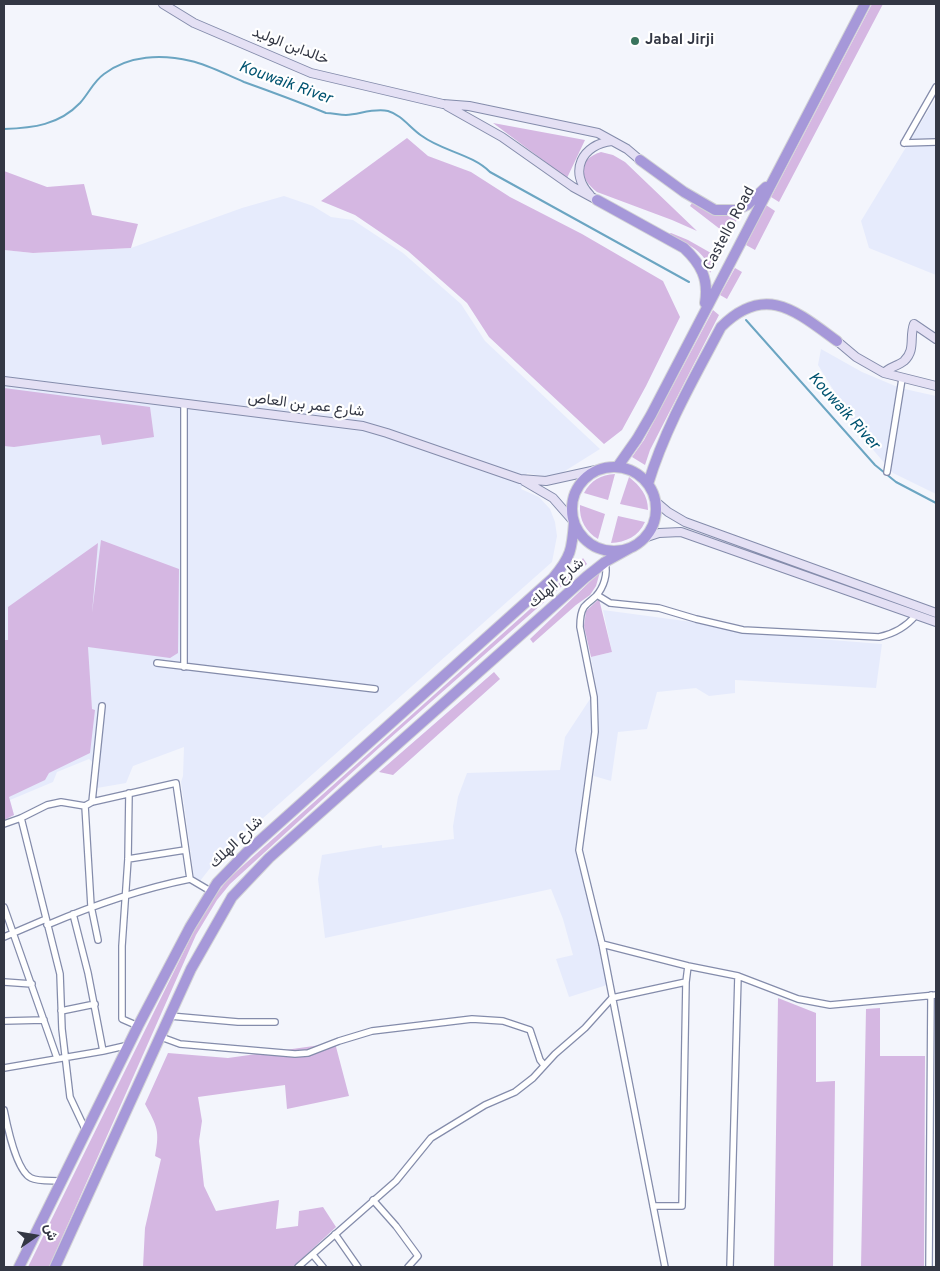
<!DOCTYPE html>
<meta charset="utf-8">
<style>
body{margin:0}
#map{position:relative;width:940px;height:1271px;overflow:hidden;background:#f3f5fc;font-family:Overpass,Vazirmatn,sans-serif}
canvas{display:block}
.frame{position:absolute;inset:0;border:5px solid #333744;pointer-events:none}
.north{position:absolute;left:10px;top:1211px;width:50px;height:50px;-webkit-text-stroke:4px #fff;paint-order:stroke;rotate:77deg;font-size:14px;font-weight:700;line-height:20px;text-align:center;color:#333744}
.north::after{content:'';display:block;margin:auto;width:18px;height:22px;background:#333744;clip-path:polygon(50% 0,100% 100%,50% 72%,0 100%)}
</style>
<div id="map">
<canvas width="940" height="1271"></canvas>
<div class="frame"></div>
<div class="north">ش</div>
</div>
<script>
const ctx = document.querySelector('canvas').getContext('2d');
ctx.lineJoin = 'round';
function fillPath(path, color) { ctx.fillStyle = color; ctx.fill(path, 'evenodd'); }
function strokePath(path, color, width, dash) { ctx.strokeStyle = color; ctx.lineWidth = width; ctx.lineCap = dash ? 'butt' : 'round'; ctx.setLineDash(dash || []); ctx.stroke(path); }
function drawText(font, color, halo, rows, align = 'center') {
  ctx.font = font + ' Overpass,Vazirmatn,sans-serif'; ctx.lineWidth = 4.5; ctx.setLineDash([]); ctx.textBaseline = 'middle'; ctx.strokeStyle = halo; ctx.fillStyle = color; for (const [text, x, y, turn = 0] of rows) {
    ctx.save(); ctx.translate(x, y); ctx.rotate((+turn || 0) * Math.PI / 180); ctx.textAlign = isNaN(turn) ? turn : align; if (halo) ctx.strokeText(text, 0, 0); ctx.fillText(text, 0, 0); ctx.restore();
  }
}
fillPath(new Path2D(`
 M936 98V275L869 248 861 221Z
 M284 196 313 206 331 217 353 220 403 253 461 304 485 341 600 449 557 476 546 477 527 473 521 489 539 497 550 509 555 522 557 536 552 562 218 858 200 881 194 877 181 782 183 776 184 747 133 766 126 783 97 788 95 764 89 759 57 772 53 782 10 800 14 815 4 820V250L33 253 131 248 242 208Z
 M821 349 862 372 900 388 936 396V494L893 473 863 438 818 365Z
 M603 610 819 639 882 644 876 688 735 680V693L709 696 696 688 657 692 647 729 618 732 611 781 594 776 599 732 598 697 591 657 612 652Z
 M590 699 591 731 575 849 593 922 607 985 569 997 556 959 573 955 563 919 551 889 325 938 318 879 322 855 382 845V848L454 839 453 826 458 797 467 773 560 770 565 737Z`), '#e6ebfc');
fillPath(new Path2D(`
 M872 4H883L779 202 771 197Z
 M493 123 585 140 567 178Z
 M407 138 428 156 471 172 510 197 582 234 663 281 680 317 646 386 622 430 604 444 489 337 467 303 408 251 355 215 321 201Z
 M601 152 613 155 625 162 697 231 672 220 597 192C579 178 576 160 601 152Z
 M4 171 47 187 84 184 92 215 138 224 131 248 33 253 4 250Z
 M692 203C709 211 721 220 740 213L729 236 690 206Z
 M766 205 775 211 755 250 746 245Z
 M671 233 688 240 718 257 710 273C707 251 687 244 669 234Z
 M735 268 742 272 727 299 720 295Z
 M713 310 719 315 650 450 645 465 632 457 644 440Z
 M4 388 150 407 154 437 102 445 100 435 14 447 4 446Z
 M615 474 608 500 584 493C591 480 601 475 615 474Z
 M629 477C640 486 648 495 648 510L620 504Z
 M580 505 605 514 598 539C586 532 579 520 580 505Z
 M618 516 645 522C638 537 626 542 611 543Z
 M101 540 179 569 178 653 170 658 88 647 92 709 95 710 90 753 49 773 45 780 9 797 14 815 4 820V640H8V607L98 543 92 613Z
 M583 558 587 564 380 747 230 884 217 900 196 935 49 1267H28L193 933 214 897 228 879 576 568Z
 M600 572 596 586 590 595 576 605 533 643 530 639Z
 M599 599 612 652 591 657 584 626 586 611Z
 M494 672 500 679 393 775 379 772Z
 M778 998 816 1013V1082L835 1081 833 1267H774Z
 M880 1008V1056H925L924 1267H861L866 1009Z
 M335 1043 349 1096 287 1109 285 1085 198 1097 202 1121 199 1141 204 1186 216 1211 279 1200 276 1229 298 1226 299 1211 323 1207 336 1227 293 1267H143L145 1228 161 1159 155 1156C160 1131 157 1126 145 1104L168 1053 228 1058Z`), '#d5b7e2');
strokePath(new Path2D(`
 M4 129C33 128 59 125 80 103 89 93 93 82 104 74 129 55 162 54 191 61 209 65 227 75 244 82 272 92 299 102 326 113 333 113 339 115 346 115 360 114 374 108 388 111 402 115 410 128 422 136 442 151 472 154 490 172L689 282
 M746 320 875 465 896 482 936 503`), '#6ba5c2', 2);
const street = new Path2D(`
 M904 143 936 87
 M904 143 936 142
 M887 472 902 379
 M605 562C608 574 604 587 596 596 592 600 587 603 584 607 580 613 580 621 580 627L594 697 595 732 579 850 602 944 665 1267
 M597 595 610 603 659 608 696 619 743 630 879 637C893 634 907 626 916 615
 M157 663 375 689
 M184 667V404
 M129 793 128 859 122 946V1019L138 1026
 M92 802 102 706
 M85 806 91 906 98 940
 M21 818 60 974 62 1029 70 1097 86 1131
 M4 824 21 818 47 805 61 802 85 806 92 802 176 783 190 879 212 892
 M128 859 185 850
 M4 907 57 1058
 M73 914 88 973 103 1051 129 1045
 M47 925C94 905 140 889 190 879
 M4 937 46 919
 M602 944 688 966 738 976 798 999 830 1005 936 995
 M4 982 32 984
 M61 1011 95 1004
 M170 1016 238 1022H275
 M4 1021 44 1020
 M161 1037 180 1044 295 1054 308 1053 339 1041 372 1031 472 1019 503 1021 530 1030 540 1060 544 1065
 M4 1068 103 1051
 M4 1110C7 1125 16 1171 31 1178 39 1182 53 1180 62 1181
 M373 1200 396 1226 418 1256 408 1267
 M653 1206H682L686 982 688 966
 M335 1234 358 1267
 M313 1255 323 1267
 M298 1267 396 1181 431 1138 485 1105 515 1092 533 1078 555 1054 585 1028 612 998 686 982
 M730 1267 738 976
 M929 1267 931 995`);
const secondary = new Path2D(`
 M163 4 194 23 311 73 443 104 469 106 598 133 627 149 640 160
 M447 106 502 137 573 187 597 200
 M590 195C568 172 582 144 612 141
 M837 341 856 357 884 373 936 386
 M884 373C889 367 898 366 904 361 916 350 909 337 914 324L936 339
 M4 381 363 426 387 433 520 479 546 481 596 470
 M524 481 553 498 574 522
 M655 501 668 512 685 522 936 613
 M644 538 659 533 681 532 936 622`);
const highway = new Path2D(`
 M640 160 684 192 715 210H736L747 205 766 187
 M597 200 684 248C701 264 709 279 705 303
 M618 466 637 439 651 415 865 4
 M572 509a42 42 0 1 1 84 0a42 42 0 1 1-84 0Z
 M648 484C665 428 694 378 721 327 765 283 796 311 837 341
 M19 1267 138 1026 190 927 217 883 247 852 553 578C571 557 572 549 574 522
 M55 1267 191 969 232 897 269 858 586 577 605 562 632 547`);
strokePath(street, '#848cab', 8);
strokePath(secondary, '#848cab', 10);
strokePath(highway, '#d2d3d6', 12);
strokePath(street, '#fff', 5.5);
strokePath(secondary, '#e4e0f4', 8);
strokePath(highway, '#a698d9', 10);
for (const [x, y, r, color] of [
 [635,41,5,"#39745d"]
]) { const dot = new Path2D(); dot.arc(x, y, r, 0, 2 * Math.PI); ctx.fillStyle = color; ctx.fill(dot); strokePath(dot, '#fff', 2); }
drawText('bold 15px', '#333744', '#fff', [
 ["Jabal Jirji",645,41]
], 'left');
drawText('15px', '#333744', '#fff', [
 ["خالدابن الوليد",290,47,21],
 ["Castello Road",730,229,-62],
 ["شارع عمر بن العاص",306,406,7],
 ["شارع الهلك",557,584,-41],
 ["شارع الهلك",237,843,-44]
]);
drawText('italic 16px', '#005370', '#fff', [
 ["Kouwaik River",285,84,20],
 ["Kouwaik River",843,412,48]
]);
</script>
